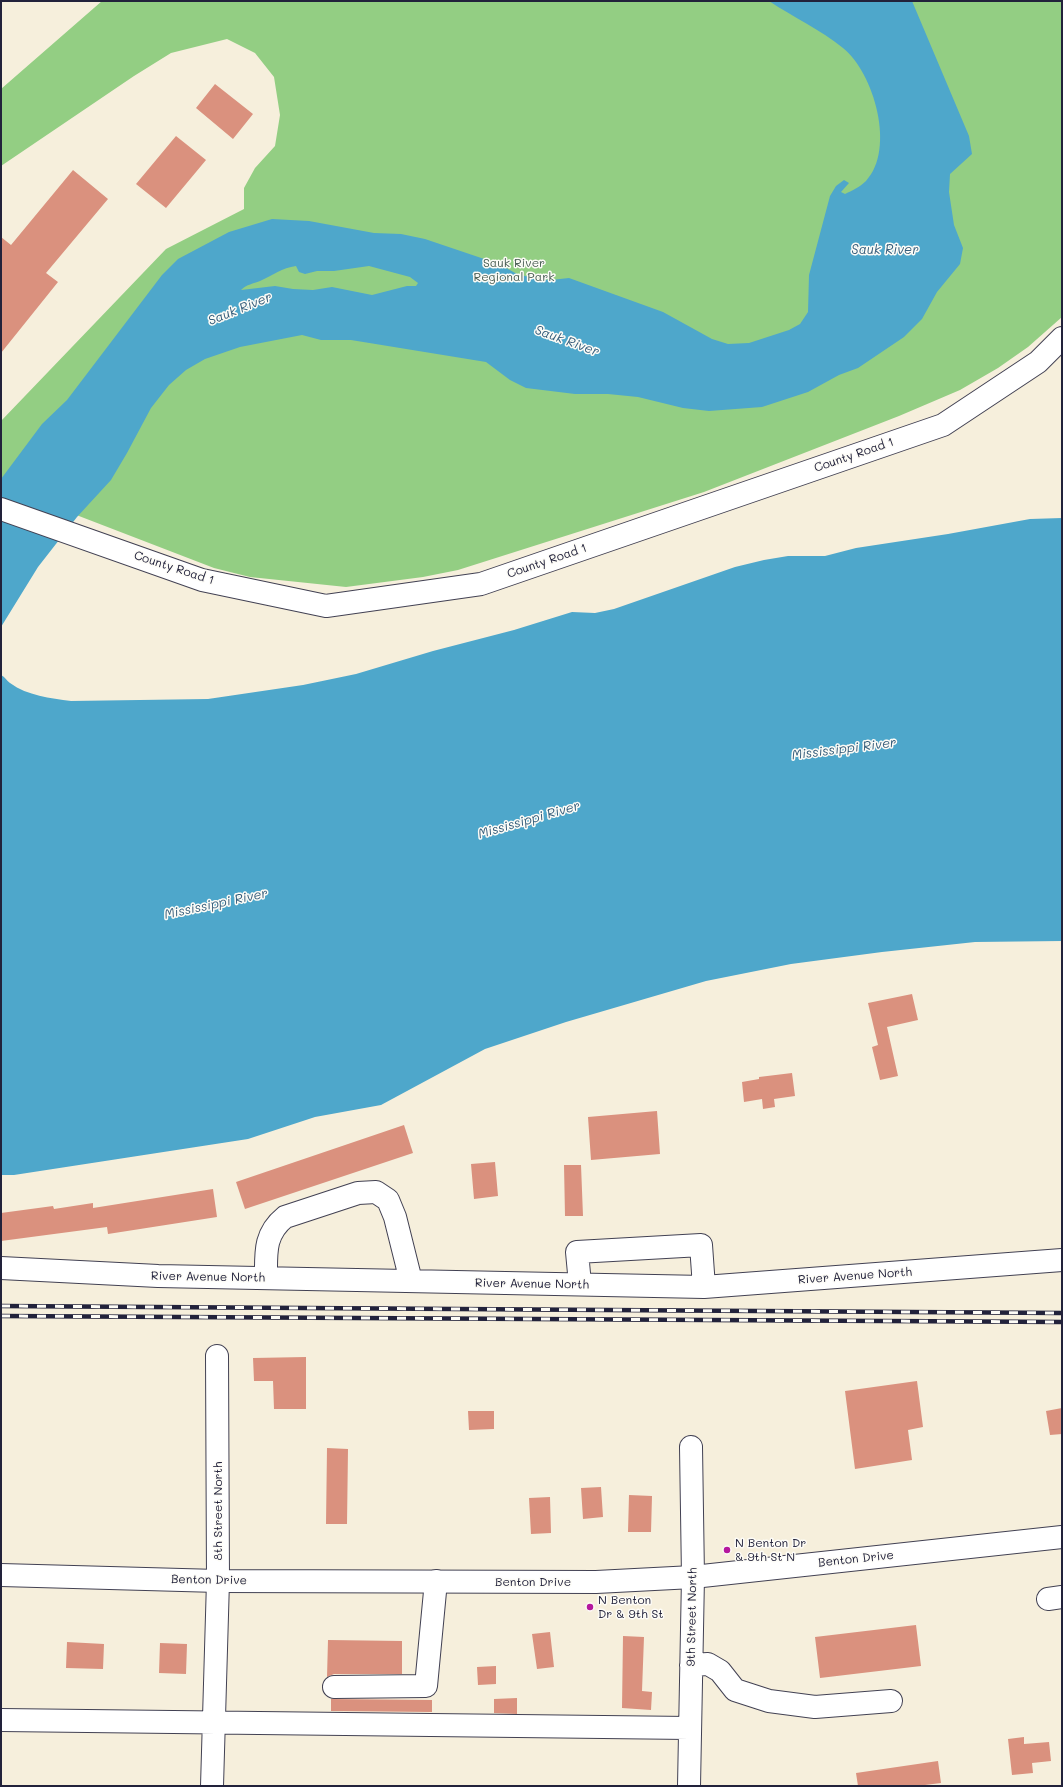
<!DOCTYPE html>
<style>
body{margin:0}
#map{position:relative;width:1063px;height:1787px;overflow:hidden;background:#f6efdc;font-family:Mali,sans-serif}
canvas{display:block}
.frame{position:absolute;inset:0;border:2px solid #22223b;pointer-events:none}
</style>
<div id="map">
<canvas width="1063" height="1787"></canvas>
<div class="frame"></div>
</div>
<script>
const ctx = document.querySelector('canvas').getContext('2d');
ctx.lineJoin = 'round';
function fillPath(path, color) { ctx.fillStyle = color; ctx.fill(path, 'evenodd'); }
function strokePath(path, color, width, dash) { ctx.strokeStyle = color; ctx.lineWidth = width; ctx.lineCap = dash ? 'butt' : 'round'; ctx.setLineDash(dash || []); ctx.stroke(path); }
function drawText(font, color, halo, rows, align = 'center') {
  ctx.font = font + ' Mali,sans-serif'; ctx.lineWidth = 3; ctx.setLineDash([]); ctx.textBaseline = 'middle'; ctx.strokeStyle = halo; ctx.fillStyle = color; for (const [text, x, y, turn = 0] of rows) {
    ctx.save(); ctx.translate(x, y); ctx.rotate((+turn || 0) * Math.PI / 180); ctx.textAlign = isNaN(turn) ? turn : align; if (halo) ctx.strokeText(text, 0, 0); ctx.fillText(text, 0, 0); ctx.restore();
  }
}
fillPath(new Path2D(`
 M102 1H1062V317L1028 347 998 368 960 390 899 416 704 492 458 570 423 577 346 587 250 577 214 568 1 486V421L166 249 244 209V188L255 168 275 146 280 115 274 77 255 53 227 39 171 53 134 76 1 166V89Z`), '#93ce83');
fillPath(new Path2D(`
 M769 1H912L969 136 972 154 950 174 949 192 954 225 963 248 960 264 937 292 922 319 904 337 858 368 839 375 808 392 762 407 709 411 683 408 638 397 608 394H575L526 388 510 380 486 362 351 340H321L302 335 240 347 205 359 186 370 169 385 151 408 127 453 111 480 77 517 38 567 1 627V479L42 424 67 400 162 275 178 259 229 232 272 219 309 221 374 233 401 234 425 239 499 264 517 274 537 279 551 280 569 278 663 312 712 339 728 344 749 343 789 330 800 324 808 312 809 275 830 196 836 186 844 180 849 183 841 192 845 194C853 190 860 187 866 181 896 149 874 73 843 48 821 30 793 17 769 1ZM296 266 299 272 305 274 317 271H334L369 266 410 277 418 283 416 286H407L372 295 332 287 313 290 293 289 275 286 241 290C247 284 253 284 260 281 273 275 282 268 296 266Z
 M1062 518V941L975 942 882 952 791 964 706 981 566 1022 485 1049 381 1105 315 1117 248 1139 14 1175H1V675C5 677 7 681 10 683 28 696 50 698 71 701L208 699 303 685 356 674 433 651 514 630 572 612 595 613 614 609 735 567 764 560 788 556H825L856 548 948 534 1030 519Z`), '#4ea7cb');
fillPath(new Path2D(`
 M215 84 253 114 233 139 196 108Z
 M176 136 206 160 166 208 136 184Z
 M73 170 108 199 46 273 58 282 1 353V237L11 245Z
 M912 994 918 1020 887 1027 898 1076 880 1080 872 1047 878 1045 868 1003Z
 M792 1073 795 1096 774 1099 775 1107 763 1109 762 1099 744 1102 742 1082 759 1079V1077Z
 M657 1111 660 1154 591 1160 588 1117Z
 M404 1125 413 1153 245 1209 236 1182Z
 M495 1162 498 1196 474 1199 471 1164Z
 M564 1165H581L583 1216H565Z
 M213 1189 217 1217 108 1234 107 1227 1 1241V1213L53 1206 54 1209 93 1203V1208Z
 M306 1357V1409H274L273 1381H254L253 1358Z
 M917 1381 923 1427 908 1430 912 1460 855 1469 845 1391Z
 M1062 1408V1434L1050 1435 1046 1411Z
 M468 1411H494V1429L469 1430Z
 M327 1448 348 1449 347 1524H326Z
 M601 1487 603 1517 583 1519 581 1488Z
 M629 1495 652 1496 651 1532H628Z
 M550 1497 551 1533 531 1534 529 1498Z
 M916 1625 921 1666 820 1678 815 1637Z
 M550 1632 554 1667 537 1669 532 1634Z
 M623 1636 644 1637 642 1691 652 1692 651 1710 622 1708Z
 M328 1640 402 1641V1674H334L327 1677Z
 M67 1642 104 1644 103 1669 66 1668Z
 M160 1643 187 1644 186 1674 159 1673Z
 M496 1666V1684L478 1685 477 1667Z
 M517 1698V1714L494 1713V1699Z
 M331 1699 432 1700V1712L331 1711Z
 M1024 1737V1744L1049 1742 1051 1761 1032 1763 1033 1773 1012 1775 1008 1739Z
 M938 1761 941 1783 917 1786H858L856 1773Z`), '#da917e');
const minor = new Path2D(`
 M1 509 202 580 326 606 481 584 943 425 1038 362 1062 338
 M1 1268 158 1276 704 1287 1062 1260
 M266 1278C266 1253 264 1234 285 1217L358 1193 376 1192 388 1200 395 1217 411 1281
 M580 1284 577 1252 701 1245 704 1287
 M1048 1599 1062 1597
 M691 1665 708 1664 720 1671 735 1690 769 1701 815 1707 891 1701
 M334 1687 426 1686 436 1581
 M1 1720 689 1728
 M212 1786 218 1581 217 1356
 M689 1786 693 1577 691 1447`);
const major = new Path2D(`
 M1 1575 218 1581 596 1582 693 1577 1062 1537`);
strokePath(minor, '#424153', 24);
strokePath(major, '#424153', 24);
strokePath(minor, '#fff', 22);
strokePath(major, '#fff', 22);
const rail = new Path2D(`
 M1 1306 1062 1313
 M1 1316 1062 1322`);
strokePath(rail, '#22223b', 4.5);
strokePath(rail, '#fdfcf7', 3, [9]);
for (const [x, y, r, color] of [
 [727,1550,4,"#b5179e"],
 [590,1607,4,"#b5179e"]
]) { const dot = new Path2D(); dot.arc(x, y, r, 0, 2 * Math.PI); ctx.fillStyle = color; ctx.fill(dot); strokePath(dot, '#fdfcf7', 1.5); }
drawText('12px', '#4a5e54', '#fdfcf7', [
 ["Sauk River",514,263],
 ["Regional Park",514,277]
]);
drawText('12px', '#22223b', '#fdfcf7', [
 ["County Road 1",854,455,-19],
 ["County Road 1",547,561,-19],
 ["County Road 1",174,568,18],
 ["River Avenue North",855,1276,-4],
 ["River Avenue North",208,1277,1],
 ["River Avenue North",532,1284,1],
 ["8th Street North",218,1511,-90],
 ["Benton Drive",856,1559,-6],
 ["Benton Drive",209,1580,1],
 ["Benton Drive",533,1582],
 ["9th Street North",692,1617,-89]
]);
drawText('12px', '#22223b', '#fdfcf7', [
 ["N Benton Dr",735,1543],
 ["& 9th St N",735,1557],
 ["N Benton",598,1600],
 ["Dr & 9th St",598,1614]
], 'left');
drawText('italic 13px', '#365e7c', '#fdfcf7', [
 ["Sauk River",885,250],
 ["Sauk River",240,309,-22],
 ["Sauk River",567,341,20],
 ["Mississippi River",844,749,-7],
 ["Mississippi River",529,820,-16],
 ["Mississippi River",216,904,-12]
]);
</script>
